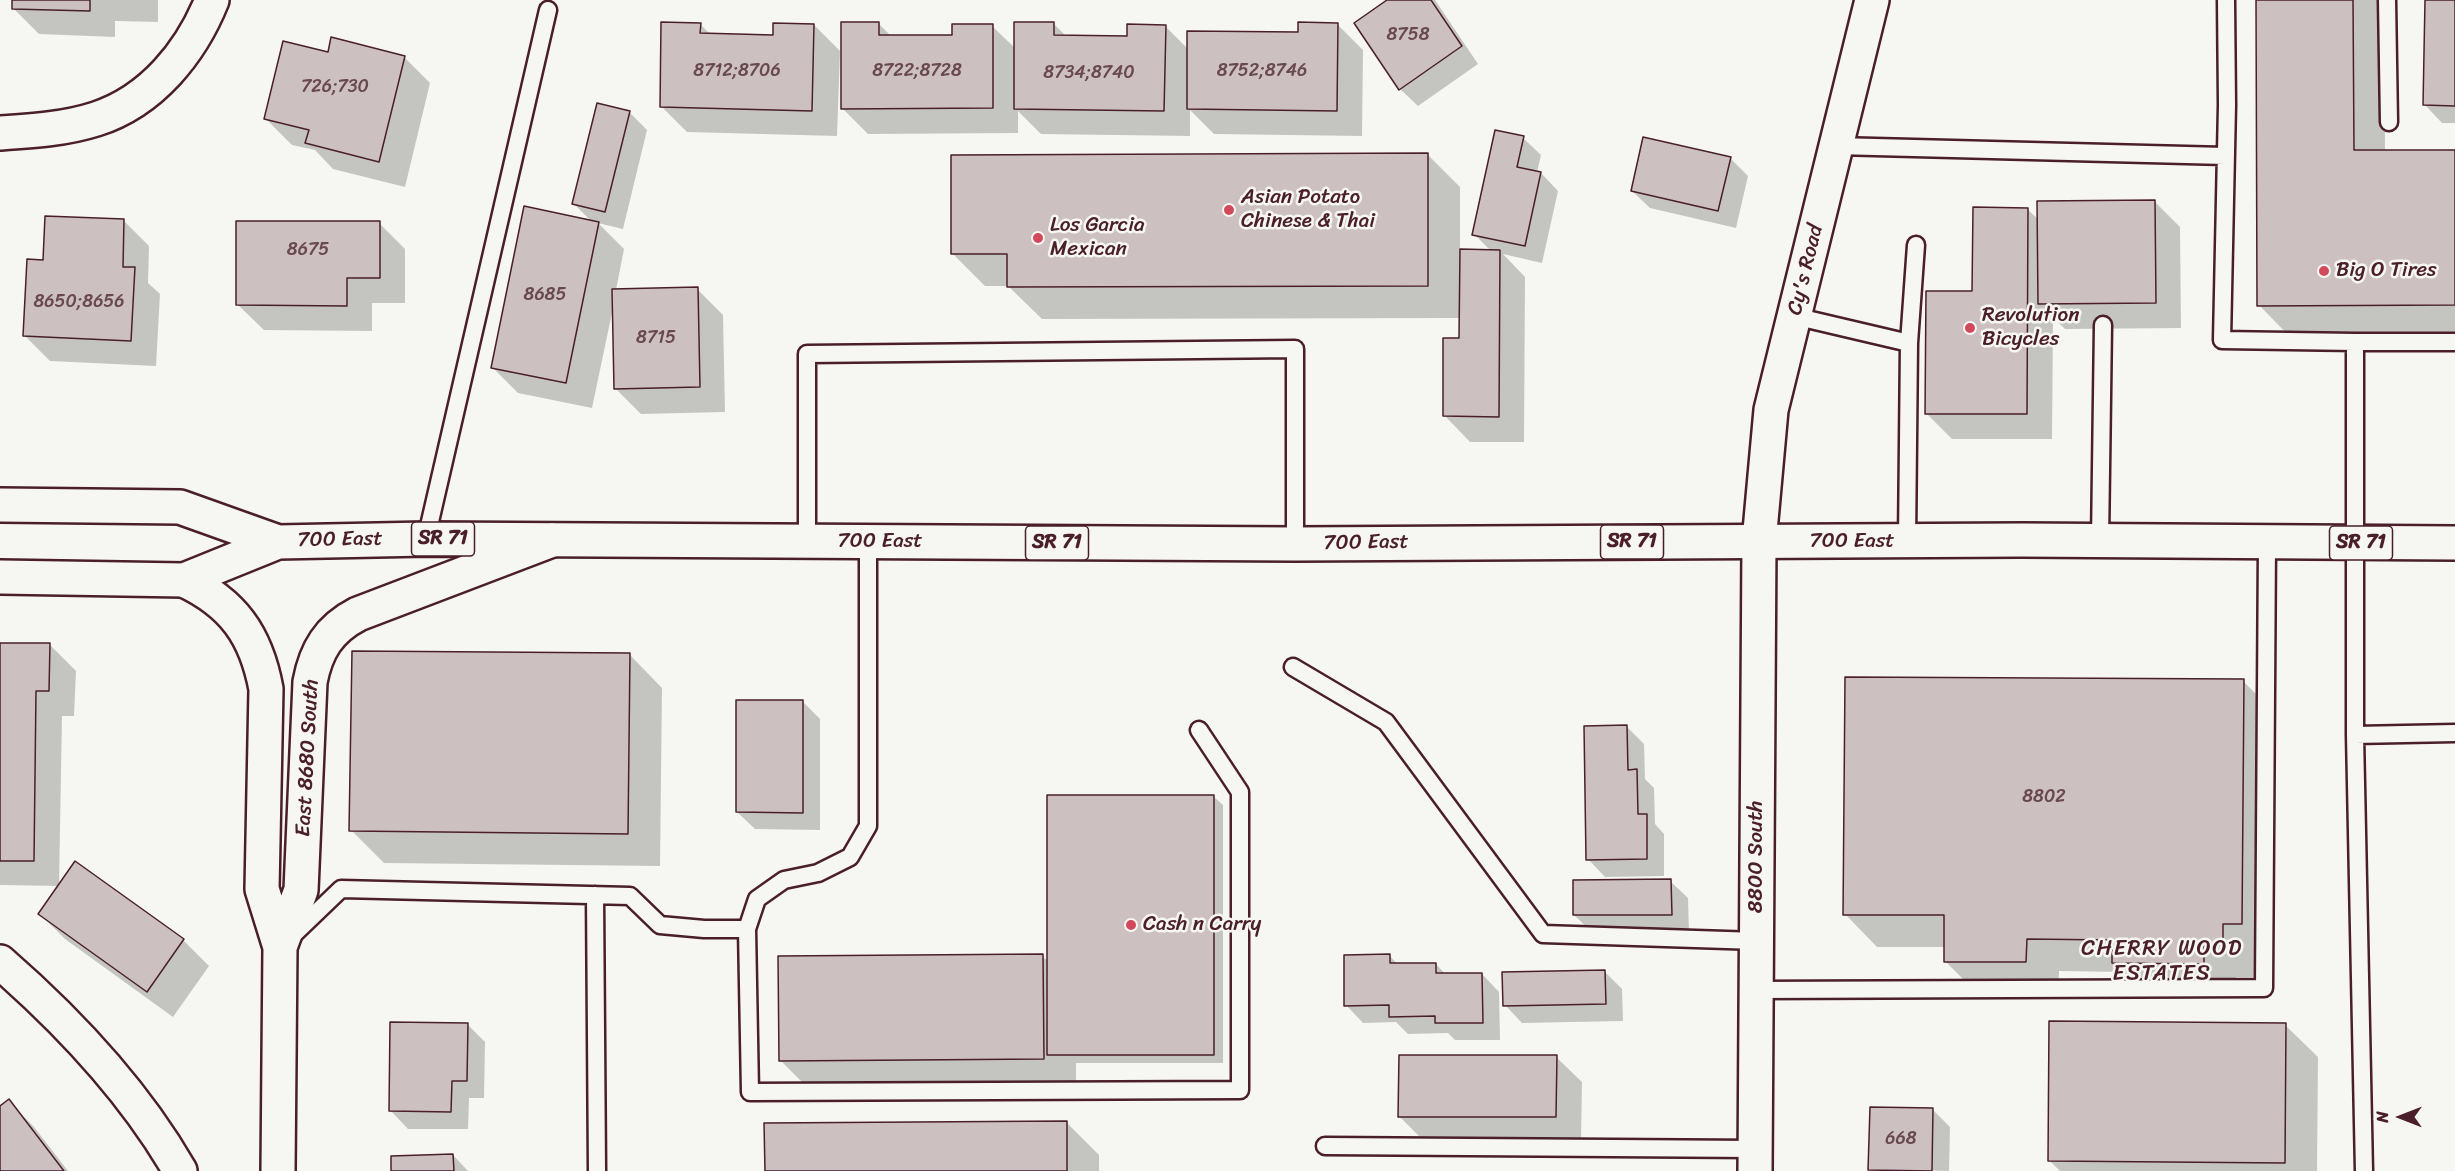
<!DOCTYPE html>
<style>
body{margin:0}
#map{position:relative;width:2455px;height:1171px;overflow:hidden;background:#f6f6f2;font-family:Sriracha,sans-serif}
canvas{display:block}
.north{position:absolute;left:2371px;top:1087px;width:60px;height:60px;-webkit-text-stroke:4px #f6f6f2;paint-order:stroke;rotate:270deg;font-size:16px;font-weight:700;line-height:24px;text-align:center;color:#4a1f2b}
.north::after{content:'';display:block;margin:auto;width:21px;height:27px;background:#4a1f2b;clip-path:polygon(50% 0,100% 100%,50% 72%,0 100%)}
</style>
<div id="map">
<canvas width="2455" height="1171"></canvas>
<div class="north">N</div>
</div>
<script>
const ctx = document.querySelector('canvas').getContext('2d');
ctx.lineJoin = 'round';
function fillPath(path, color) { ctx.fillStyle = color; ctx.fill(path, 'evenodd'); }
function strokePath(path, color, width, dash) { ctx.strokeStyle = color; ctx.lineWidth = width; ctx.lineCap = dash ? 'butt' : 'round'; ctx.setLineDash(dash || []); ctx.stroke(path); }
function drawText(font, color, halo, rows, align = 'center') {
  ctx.font = font + ' Sriracha,sans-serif'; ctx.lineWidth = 5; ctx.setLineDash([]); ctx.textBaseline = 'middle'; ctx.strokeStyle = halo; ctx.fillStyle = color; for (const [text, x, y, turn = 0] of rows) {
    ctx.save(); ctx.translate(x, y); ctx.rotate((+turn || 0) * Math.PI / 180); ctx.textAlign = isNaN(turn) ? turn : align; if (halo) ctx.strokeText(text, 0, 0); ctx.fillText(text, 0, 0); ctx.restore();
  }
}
fillPath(new Path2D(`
 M14 0H158V22L115 21V37L39 34 14 9Z
 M1390 0H1435L1478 64 1418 106 1400 89Z
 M2257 0H2384L2385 151H2455V337L2291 338 2259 305Z
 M2426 0H2455V123H2442L2425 105Z
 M700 24 711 35 774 36 814 25 840 51 837 136 687 132 661 106Z
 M879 24 891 36H954L992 26 1016 49 1054 24 1066 36 1128 37 1165 26 1189 50 1300 34 1337 24 1363 50 1362 136 1214 134 1190 110V136L1041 134 1018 111V133L868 134 842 108Z
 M329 54 404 57 430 83 405 187 333 169 315 150 292 145 266 119Z
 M630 113 647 130 623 229 598 223 624 249 616 290 697 289 723 315 725 412 641 414 615 388 613 308 592 408 518 393 493 368 592 222 573 203Z
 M1523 138 1541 155 1537 172 1541 173 1558 191 1542 263 1503 254 1525 277 1524 442H1470L1445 416 1461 339V318L1042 319 1008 286H985L952 253 1427 154 1460 187V250L1491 251 1474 234Z
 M1730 158 1748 176 1736 228 1650 208 1632 191Z
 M2154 201 2180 227 2181 328 2065 329 2053 317 2052 439H1952L1926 413 1974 293 2027 209 2039 220Z
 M124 221 149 246 148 283 160 294 156 366 50 361 25 336 45 262Z
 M379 223 405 249V303H372V331L264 330 238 305Z
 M0 644 50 645 76 671 74 716H62L59 886 0 885Z
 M630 655 662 688 660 866 384 863 351 830Z
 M2243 681 2276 714 2274 956H2255V977H2236V996L2146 995 2123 972 2059 971 2058 994H1978L1945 961V947H1877L1845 914Z
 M803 702 820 719V830L755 829 737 812Z
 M1627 727 1644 744 1645 779 1654 788 1655 824 1664 834V876L1605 877 1588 859Z
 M1214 797 1223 805V1063H1076V1091L813 1093 780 1060 1042 956 1049 962Z
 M76 863 183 940 209 966 173 1017 65 939 40 914Z
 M1670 881 1688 898 1689 932H1592L1574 915Z
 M1390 956 1398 965 1436 964 1446 975 1482 974 1499 992 1500 1040H1455L1448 1033 1408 1034 1396 1022 1363 1023 1346 1005Z
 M1604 971 1622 989 1623 1021 1522 1023 1505 1005Z
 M467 1024 485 1042 484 1098H469L468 1129H408L391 1111Z
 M2285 1025 2318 1057 2317 1171H2060L2049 1160Z
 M1556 1057 1582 1082 1581 1142H1425L1399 1116Z
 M8 1101 34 1127 68 1171H0V1108Z
 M1933 1110 1950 1127 1949 1171 1870 1169Z
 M1066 1122 1099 1155V1171H766Z
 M453 1155 468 1171H392Z`), '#0003');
const building = new Path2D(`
 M12 0H90V11L12 9Z
 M1387 0H1431L1462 46 1399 90 1354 23Z
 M2256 0H2353L2354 150H2455V305L2257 306Z
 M2425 0H2455V106L2423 105Z
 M661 22 701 23 700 33 773 35V23L814 24 812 111 660 107Z
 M841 22H879V35H952V24H993V108L841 109Z
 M1014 22H1054V35L1127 36V24L1166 25 1164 111 1014 109Z
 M1298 22 1338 23 1337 111 1187 109V31L1298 32Z
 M331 37 405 56 379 162 305 143 309 130 264 119 283 41 328 52Z
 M597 103 630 111 605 212 572 204Z
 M1495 130 1524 136 1517 167 1541 172 1525 246 1472 235Z
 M1643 137 1731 157 1718 211 1631 191Z
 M1428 153V286L1007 287V254H951V155Z
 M2155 200 2156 303 2038 304 2037 201Z
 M524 206 599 222 566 383 491 368Z
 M1973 207 2028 208 2027 414H1925L1926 291H1972Z
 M45 216 124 219 123 267H135L131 341 23 336 27 259 43 260Z
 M236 221H380V278H347V306L236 305Z
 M1460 249 1500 250 1499 417 1443 416V338H1459Z
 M698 287 700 387 614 389 612 289Z
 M0 643H50L49 691H36L34 861H0Z
 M352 651 630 653 628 834 349 831Z
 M1845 677 2244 679 2242 924H2223V945H2204V964L2112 963V940L2027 939 2026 962H1944V915H1843Z
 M736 700H803V813L736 812Z
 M1627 725 1628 770 1637 769 1638 814H1647V859L1586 860 1584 726Z
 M1047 795H1214V1055H1047Z
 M75 861 184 939 147 992 38 914Z
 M1671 879 1672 915H1573V880Z
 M1043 954 1044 1059 779 1061 778 956Z
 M1390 954V963H1436V973H1482L1483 1023H1435V1016L1389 1017V1005L1344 1006V955Z
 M1605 970 1606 1004 1503 1006 1502 972Z
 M2049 1021 2286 1023 2285 1163 2048 1161Z
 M390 1022 468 1023 467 1081H452L451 1112 389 1111Z
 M1399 1055H1557L1556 1117H1398Z
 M9 1099 64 1171H0V1106Z
 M1870 1107 1933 1108 1932 1171 1868 1170Z
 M1067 1121V1171H765L764 1123Z
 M453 1154 454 1171H391V1156Z`);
fillPath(building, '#ccc1c0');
strokePath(building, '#4a1f2b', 1.5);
const lane = new Path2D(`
 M2226 0 2227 105 2222 340 2355 342V735L2364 1171
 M2387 0 2389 122
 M1836 146 2225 156
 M1794 316 1909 343
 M2355 342H2455
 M426 539 548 10
 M1907 541 1909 343 1916 245
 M2100 541 2103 325
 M807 542V354L1295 349V544
 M1293 667 1386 722 1543 934 1757 941
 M2355 735 2455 733
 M595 895 597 1171
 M747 929 750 1092 1240 1090V792L1199 730
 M292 936 341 889 630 896 660 925 704 929H747L757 899 784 880 818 873 850 857 868 826V542
 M1756 990 2264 988 2267 543
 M1325 1146 1755 1149`);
const street = new Path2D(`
 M0 133C32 131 65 129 96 119 152 101 191 52 212 0
 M1759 542 1771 410 1872 0`);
const secondary = new Path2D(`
 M184 580C233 603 256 635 266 689L262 889 280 947 278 1171
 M280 947 301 890 310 682C316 650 329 629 358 614L552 540
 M0 962C70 1023 134 1091 180 1171
 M1755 1171 1759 542`);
const primary = new Path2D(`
 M0 505 180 507 278 542
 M0 577 184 580 278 542 426 539 1295 544 2022 540 2455 543`);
strokePath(lane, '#4a1f2b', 21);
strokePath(street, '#4a1f2b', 38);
strokePath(secondary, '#4a1f2b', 38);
strokePath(primary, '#4a1f2b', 38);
strokePath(lane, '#f6f6f2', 16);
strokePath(street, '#f6f6f2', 33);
strokePath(secondary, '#f6f6f2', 33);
strokePath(primary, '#f6f6f2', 33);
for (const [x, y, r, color] of [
 [1229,210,6,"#d1495b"],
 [1038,238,6,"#d1495b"],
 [2324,271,6,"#d1495b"],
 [1970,328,6,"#d1495b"],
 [1131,925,6,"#d1495b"]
]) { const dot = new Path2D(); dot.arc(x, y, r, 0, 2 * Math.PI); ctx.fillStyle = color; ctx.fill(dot); strokePath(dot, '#f6f6f2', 2); }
drawText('18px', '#6a4850', null, [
 ["8758",1408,35],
 ["8712;8706",737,71],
 ["8722;8728",917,71],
 ["8752;8746",1262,71],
 ["8734;8740",1089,73],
 ["726;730",335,87],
 ["8675",308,250],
 ["8685",545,295],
 ["8650;8656",79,302],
 ["8715",656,338],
 ["8802",2044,797],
 ["668",1901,1139]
]);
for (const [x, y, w] of [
 [443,539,63],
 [1632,542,63],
 [1057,543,63],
 [2361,543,63]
]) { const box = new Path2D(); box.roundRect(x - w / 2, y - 17, w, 34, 4.5); ctx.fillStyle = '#f6f6f2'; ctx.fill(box); strokePath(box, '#4a1f2b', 1.5); }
drawText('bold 20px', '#4a1f2b', null, [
 ["SR 71",443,539],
 ["SR 71",1632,542],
 ["SR 71",1057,543],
 ["SR 71",2361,543]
]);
drawText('21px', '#4a1f2b', '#f6f6f2', [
 ["Asian Potato",1241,198],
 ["Chinese & Thai",1241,222],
 ["Los Garcia",1050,226],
 ["Mexican",1050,250],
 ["Big O Tires",2336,271],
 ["Revolution",1982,316],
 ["Bicycles",1982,340],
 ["Cash n Carry",1143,925]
], 'left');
drawText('21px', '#4a1f2b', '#f6f6f2', [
 ["Cy's Road",1806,270,-76],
 ["700 East",340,540,-1],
 ["700 East",880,542],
 ["700 East",1852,542],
 ["700 East",1366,543,-1],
 ["East 8680 South",308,758,-87],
 ["8800 South",1757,857,-90]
]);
ctx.letterSpacing = '1.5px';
drawText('22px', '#4a1f2b', '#f6f6f2', [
 ["CHERRY WOOD",2162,949],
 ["ESTATES",2162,974]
]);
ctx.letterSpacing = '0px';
</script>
